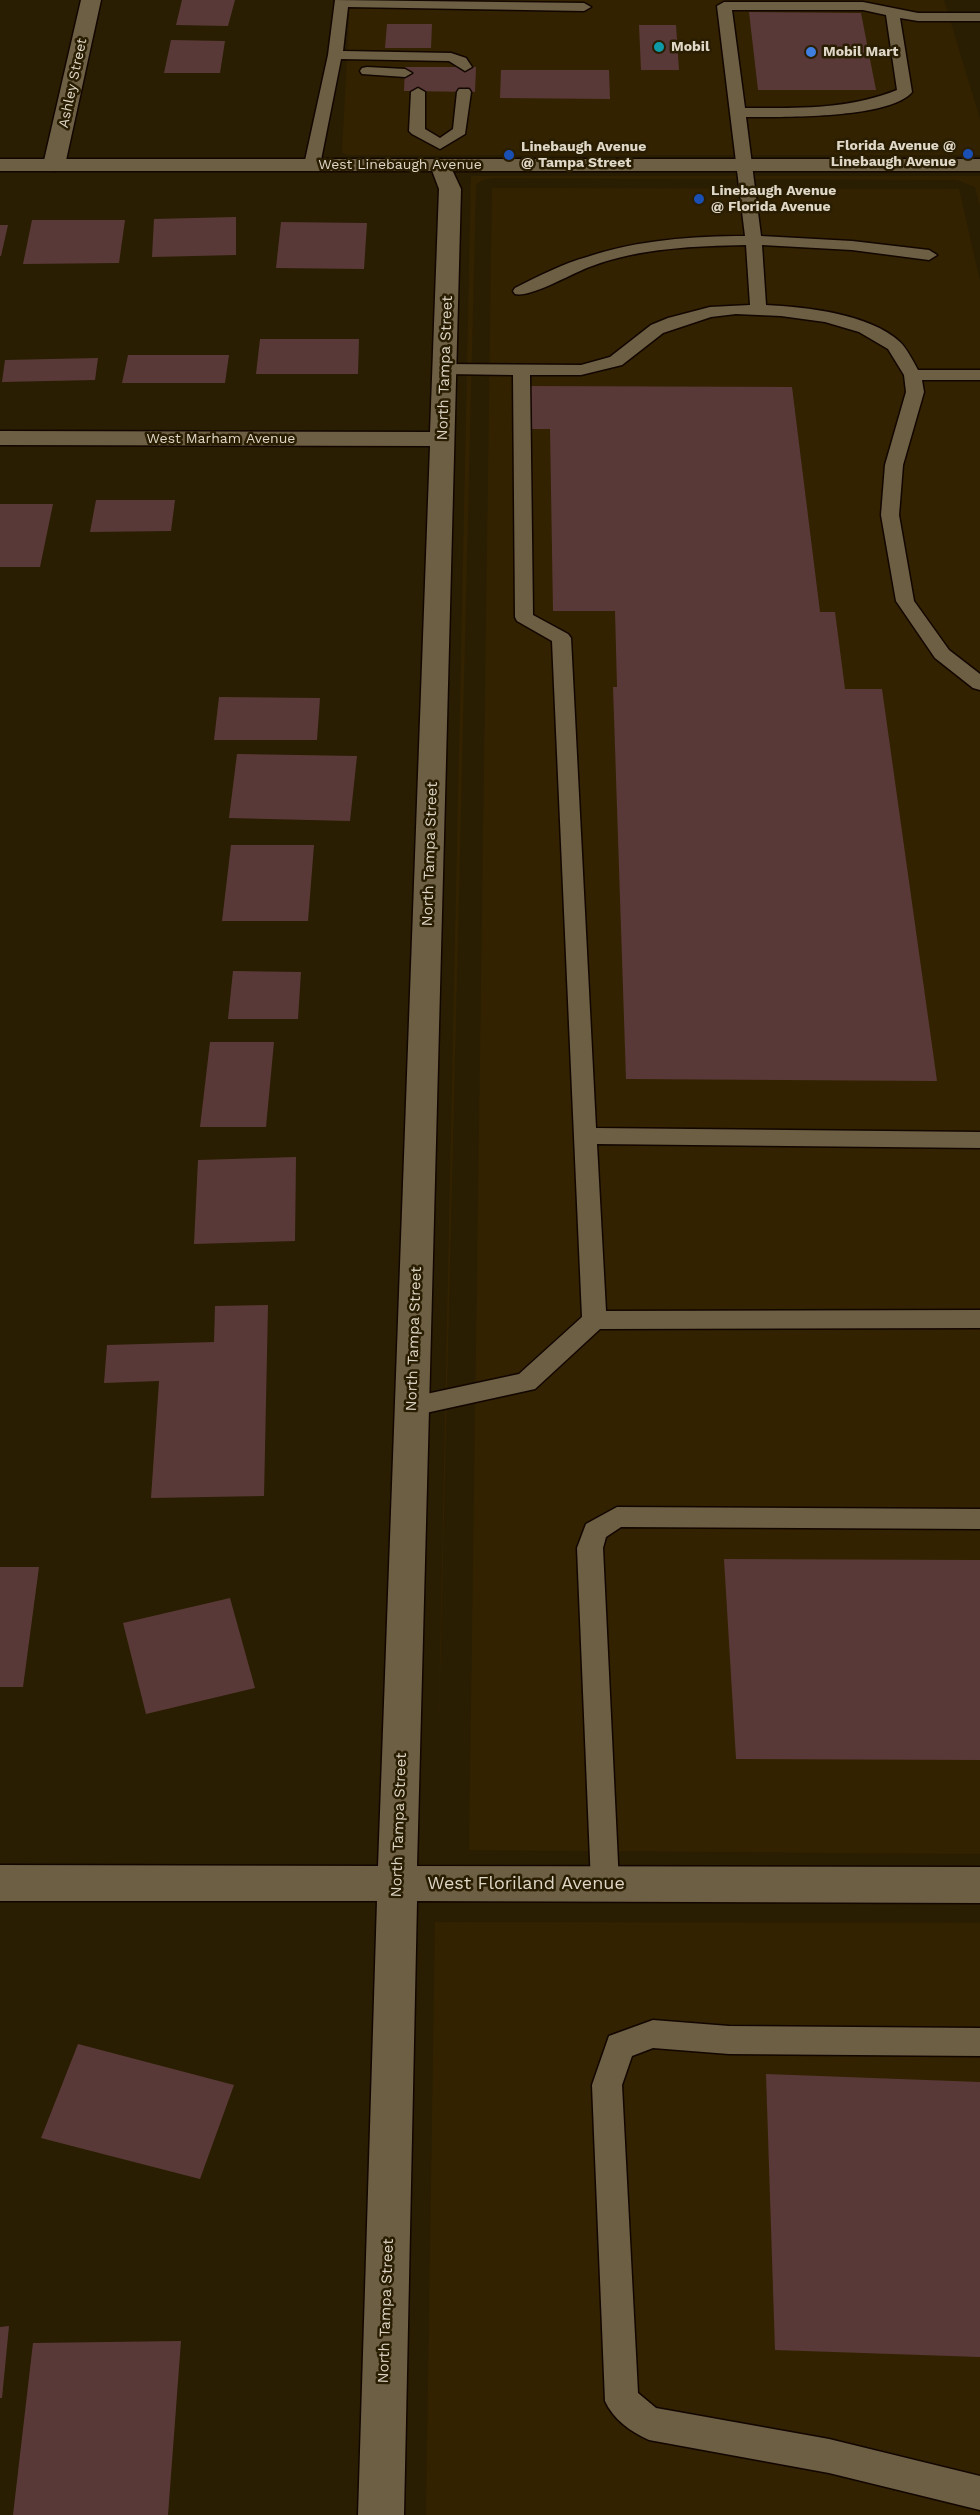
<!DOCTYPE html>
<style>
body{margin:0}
canvas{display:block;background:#291d02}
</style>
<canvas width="980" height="2515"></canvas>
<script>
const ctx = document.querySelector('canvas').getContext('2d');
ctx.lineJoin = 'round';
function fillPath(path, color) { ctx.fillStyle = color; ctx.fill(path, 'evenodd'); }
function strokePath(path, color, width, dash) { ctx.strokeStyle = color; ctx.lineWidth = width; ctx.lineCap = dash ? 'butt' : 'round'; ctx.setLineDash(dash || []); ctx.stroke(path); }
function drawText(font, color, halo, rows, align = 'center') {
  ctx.font = font + ' "Work Sans",sans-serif'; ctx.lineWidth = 5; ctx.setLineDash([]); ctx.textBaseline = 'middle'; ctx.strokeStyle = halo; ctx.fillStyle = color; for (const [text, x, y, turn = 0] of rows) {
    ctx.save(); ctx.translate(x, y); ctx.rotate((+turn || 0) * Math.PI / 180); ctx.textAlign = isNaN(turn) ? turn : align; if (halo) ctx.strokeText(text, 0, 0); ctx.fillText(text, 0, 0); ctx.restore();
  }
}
fillPath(new Path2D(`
 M350 0H944L980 119V155H349L342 153Z
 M471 176H980V206L975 187 957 180 492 178 482 180 476 185 436 1846Z
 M492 188 959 189 980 281V1854L469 1850Z
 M435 1922 980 1923V2515H426Z`), '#322200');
fillPath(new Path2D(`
 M182 0H235L228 26 176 25Z
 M749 12 861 13 876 90H758Z
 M387 24H432L431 48H385Z
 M639 25H676L679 70H641Z
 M171 40 225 41 220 73H164Z
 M405 67H476L475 92 404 91Z
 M501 70H609L610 99 500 98Z
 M236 217V255L152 257 154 219Z
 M32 220H125L119 263 23 264Z
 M281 222 367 223 364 269 276 268Z
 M0 225H8L1 256H0Z
 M260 339H359L358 374H256Z
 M128 355H229L225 383H122Z
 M98 358 95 380 2 382 5 360Z
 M529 386 792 387 820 612H835L845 689H882L937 1081 626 1079 613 687H617L615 611H553L550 429H530Z
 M96 500H175L171 531 90 532Z
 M0 504H53L40 567H0Z
 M219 697 320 698 317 740H214Z
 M237 754 357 756 350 821 229 818Z
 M231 845H314L308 921H222Z
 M233 971 301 972 298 1019H228Z
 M210 1042H274L266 1127H200Z
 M296 1157 295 1241 194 1244 198 1160Z
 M268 1305 264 1496 151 1498 159 1381 104 1383 107 1345 214 1342 215 1306Z
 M724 1559 980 1560V1760L736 1759Z
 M0 1567H39L23 1687H0Z
 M230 1598 255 1688 146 1714 123 1623Z
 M78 2044 234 2085 200 2179 41 2138Z
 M766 2074 980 2082V2357L775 2350Z
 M9 2326 2 2398H0V2327Z
 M181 2341 168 2515H13L33 2343Z`), '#593937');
const service = new Path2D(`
 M335 0 584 3 591 7 584 11 348 7 343 51 451 53 466 58 472 67 465 71 449 61 341 59 320 165 312 170 304 165 328 55Z
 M724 2H863L918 13H980V21H918L900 18 912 92C890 119 780 117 746 117L761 236 852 241 929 250 937 255 929 260 852 250 762 245 766 305C806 307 870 314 900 342 907 349 913 361 918 370H980V380H922L924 392 903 465 899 515 914 601 949 650 980 674V690L973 688 935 658 896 601 881 515 885 465 906 392 904 375 888 349 859 332 825 322 781 316 736 314 711 317 663 333 622 365 581 375H530L533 615 568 634 571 638 596 1128 980 1132V1148L597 1144 606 1311 980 1310V1328L600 1329 535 1389 412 1416 403 1413 399 1406 403 1399 519 1374 582 1317 552 641 517 621 515 617 513 375 445 374 439 373 437 369 439 365 445 364 581 365 610 357 651 325 668 318 710 307 750 305 746 245C696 246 640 248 592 266 574 272 531 298 515 294L513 291 515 288C539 276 562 264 587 257 637 240 693 236 745 236L717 6ZM732 10H863L886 15 897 90C848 110 797 108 745 108Z
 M367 67 405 69 412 73 405 77 362 74 360 71 362 68Z
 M418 88 425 92V129L440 138 453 129 457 92 459 89H469L471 92 465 134 440 149 412 134 409 131 411 92Z
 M617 1507 980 1509V1529L621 1527 606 1537 603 1548 619 1884 615 1893 605 1897 595 1893 591 1884 577 1548 586 1524Z
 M653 2020 729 2026 980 2028V2056L729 2054 653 2048 632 2056 622 2085 638 2393 656 2408 829 2439 980 2476V2510L829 2473 649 2440C631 2432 613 2419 605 2401L592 2085 609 2036Z`);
const minor = new Path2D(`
 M81 0H101L65 165 61 169 54 171 47 169 43 165Z
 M441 159 448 161 461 189 417 1866 980 1867V1903L417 1901 404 2515H358L377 1901H0V1865L378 1866 430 446 0 445V431L430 432 439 189 430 165 434 161Z`);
const tertiary = new Path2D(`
 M0 159H980V171H0Z`);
strokePath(service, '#120600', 3);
strokePath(minor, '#120600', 3);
strokePath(tertiary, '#120600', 3);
fillPath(service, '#6d5f43');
fillPath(minor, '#6d5f43');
fillPath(tertiary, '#6d5f43');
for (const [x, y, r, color] of [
 [659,47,6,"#0f9aa8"],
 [811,52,6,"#3f7fe0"],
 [968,154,6,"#1a4fb4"],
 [509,155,6,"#1a4fb4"],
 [699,199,6,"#1a4fb4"]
]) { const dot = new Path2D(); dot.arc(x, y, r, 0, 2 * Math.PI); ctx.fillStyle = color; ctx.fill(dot); strokePath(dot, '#291d02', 2); }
drawText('bold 14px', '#dfd7c7', '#291d02', [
 ["Mobil",671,47],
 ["Mobil Mart",823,52],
 ["Florida Avenue @",956,146,"right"],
 ["Linebaugh Avenue",956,162,"right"],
 ["Linebaugh Avenue",521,147],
 ["@ Tampa Street",521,163],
 ["Linebaugh Avenue",711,191],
 ["@ Florida Avenue",711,207]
], 'left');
drawText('14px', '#dfd7c7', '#291d02', [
 ["Ashley Street",73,83,-78],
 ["West Linebaugh Avenue",400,165],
 ["West Marham Avenue",221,439]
]);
drawText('15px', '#dfd7c7', '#291d02', [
 ["North Tampa Street",445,368,-88],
 ["North Tampa Street",430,854,-88],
 ["North Tampa Street",414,1339,-88],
 ["North Tampa Street",399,1825,-88],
 ["North Tampa Street",386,2311,-88]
]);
drawText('18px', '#dfd7c7', '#291d02', [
 ["West Floriland Avenue",526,1884]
]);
</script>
